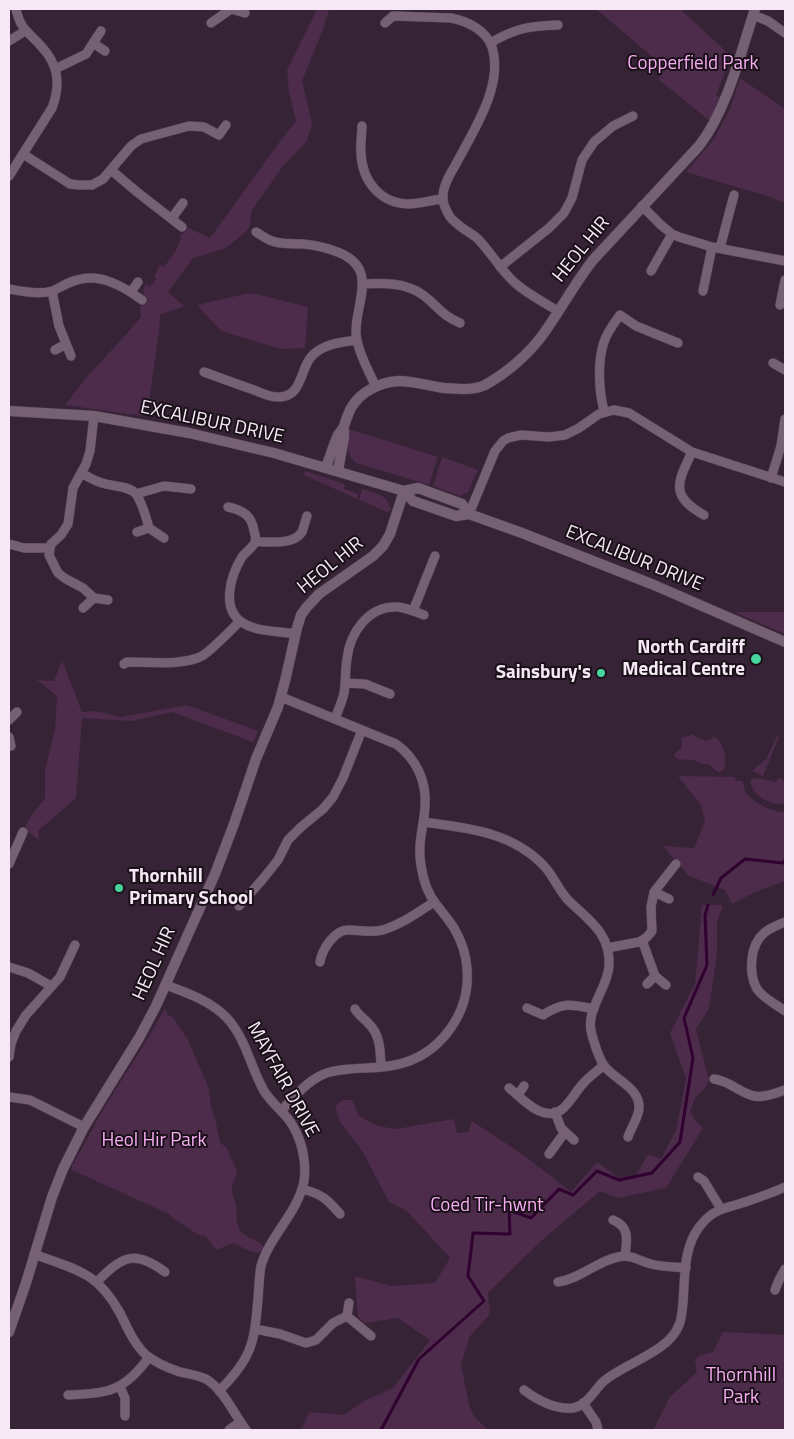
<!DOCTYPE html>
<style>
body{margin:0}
#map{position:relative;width:794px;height:1439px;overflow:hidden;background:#362335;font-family:"Titillium Web",sans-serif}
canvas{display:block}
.frame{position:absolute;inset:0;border:10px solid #f6e9f5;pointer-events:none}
</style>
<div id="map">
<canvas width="794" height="1439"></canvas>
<div class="frame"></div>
</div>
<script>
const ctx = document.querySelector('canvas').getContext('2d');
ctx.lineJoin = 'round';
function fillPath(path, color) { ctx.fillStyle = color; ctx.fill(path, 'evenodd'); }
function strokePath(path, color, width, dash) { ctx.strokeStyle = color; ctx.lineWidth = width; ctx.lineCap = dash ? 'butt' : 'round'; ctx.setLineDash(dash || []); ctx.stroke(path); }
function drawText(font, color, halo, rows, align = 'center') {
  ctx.font = font + ' "Titillium Web",sans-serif'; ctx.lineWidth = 4; ctx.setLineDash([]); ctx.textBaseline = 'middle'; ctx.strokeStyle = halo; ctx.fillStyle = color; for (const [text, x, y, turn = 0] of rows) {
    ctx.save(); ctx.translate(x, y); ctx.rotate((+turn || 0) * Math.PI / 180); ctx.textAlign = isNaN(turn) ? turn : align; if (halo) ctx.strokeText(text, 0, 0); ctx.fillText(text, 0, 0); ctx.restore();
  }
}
fillPath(new Path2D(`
 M315 9H329L324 27 302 81 312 123 307 141 283 166 252 210 249 229 230 245 223 249 193 258 168 292 184 306 160 315 159 331 148 408 142 416 65 405 85 379 130 330 141 317 140 308 147 299C143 293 142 290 146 284L150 287 157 278 154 276 160 265 164 267C172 256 180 247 181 234L185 232 187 227 210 238 281 140 296 121 289 92 287 70 316 11Z
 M596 9H680L728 53 731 54 716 96 720 97 710 121 658 79 662 74 661 67 656 60Z
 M740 78 785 109V203L767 196 686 172 714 139 730 109Z
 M245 294H256L308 307 305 348 281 349 221 331 197 305Z
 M349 429 438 457 429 485 356 463 351 458 348 450H346V438Z
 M442 457 478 470 468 492 460 496 433 486Z
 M305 471 345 484 344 489 358 494 357 499 304 475Z
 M362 489C375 493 389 495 391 510L387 512 359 500Z
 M734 612H785V634Z
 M62 660 82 712 95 711 121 717 187 705 258 731 253 742 172 712 132 721 82 718 76 798 38 831 39 840 24 829C30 817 36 808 45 799V771L55 729 57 696 37 680 54 681Z
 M694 734 695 737 702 739 706 741 715 737C728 745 730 780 715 770 713 768 711 766 709 764 698 765 700 761 692 760 685 758 681 762 675 757L674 754 682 748 681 738Z
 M777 736 779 737 763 776 752 771 766 759Z
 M678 776 734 777 737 781H742C744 784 744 789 746 792 752 802 774 813 785 812V881L753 893 732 904 725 890 689 876 663 846 694 848 705 822 701 805Z
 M779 777 785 781V804C769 805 752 796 750 780L757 778 776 782Z
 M702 905H723L717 922V953L710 1001 708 1010 696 1029 709 1080 704 1089 696 1097 690 1111 694 1119 703 1128 666 1188 618 1198 600 1191 541 1241 488 1293 490 1314 470 1336 461 1364 469 1405 474 1416 488 1430H301L309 1412 344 1415 364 1401 393 1388 430 1340 398 1318 365 1323 358 1317 355 1276 391 1286 435 1283 450 1258 407 1211 389 1202 363 1152 340 1122 335 1107 342 1100H352L359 1116 378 1126 396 1129 454 1119 457 1133 468 1132 472 1121 525 1156 571 1192 597 1162 619 1178 636 1175 648 1154 661 1159 676 1130 686 1079 670 1033 695 984Z
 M165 1008 168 1015 173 1017 188 1040 209 1089 211 1108 215 1118 220 1143 226 1147 237 1171C236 1177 233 1181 232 1187 231 1194 235 1199 236 1206 238 1217 234 1227 245 1235 252 1240 260 1240 264 1247L262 1252C252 1255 243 1247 233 1243 211 1252 220 1252 205 1236 192 1234 194 1230 184 1225 179 1221 175 1221 171 1216V1215L72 1170V1166C84 1145 95 1123 107 1103 127 1071 148 1040 165 1008Z
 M723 1332 785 1335V1430H653L670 1397 697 1372 695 1361 698 1356 713 1352Z`), '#4d2b4b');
strokePath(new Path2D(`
 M713 895 721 878 745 859 783 863 785 860
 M381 1430 419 1359 484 1301 468 1276 473 1233 510 1234 509 1210 531 1218 559 1189 573 1195 597 1171 619 1180 652 1173 680 1142 693 1058 684 1018 707 965 705 915 708 905`), '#30022f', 3);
const minor = new Path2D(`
 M753 15 768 21 785 33
 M211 23 231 9 245 13
 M385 23 393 16 451 18C467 21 486 30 492 47 504 86 473 131 456 164 450 174 442 187 443 199 443 205 447 212 450 217 457 226 468 231 477 238 490 251 500 269 514 282 526 293 543 302 558 311
 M9 41 25 31
 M93 43 105 51
 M490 43C516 28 529 26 558 25
 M55 69 86 54 101 31
 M362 126C362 135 360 144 361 153 362 181 380 203 408 204 420 204 431 200 443 199
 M23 154 70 184 79 185H92L103 179 131 146 141 139 189 126 204 127 219 135 226 125
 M111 170 137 192 182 227
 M9 176 52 108C61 85 59 65 41 46 28 31 21 31 16 9
 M642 206 661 225 672 234 679 237 712 247 785 261
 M172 218 183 203
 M256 232C261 235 266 239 272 241 282 245 293 243 303 244 315 245 328 248 340 253 379 270 355 303 356 333 357 350 369 372 376 387
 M720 248 734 195
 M500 267 549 228 564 213 572 198 582 160 594 142 613 126 633 116
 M651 271 672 234
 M362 284C383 283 405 282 423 295 438 306 441 315 460 323
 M9 289C22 291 38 295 52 291 60 288 68 282 77 280 100 273 123 286 142 300
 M52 291 59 326 71 356
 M703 291 712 247
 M131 292 138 282
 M780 305 785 280
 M55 350 66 344
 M773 363 785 370
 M204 372C220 378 237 384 254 390 262 393 271 398 280 397 302 396 300 370 311 357 322 344 341 342 357 340
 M604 411C599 391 597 362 604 342 607 332 614 323 620 315L636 326 678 343
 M94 416 90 451 86 464 73 488 68 524 61 535 51 544 49 555 58 573 66 579 83 588 94 598 108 600
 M692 452C677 483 670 496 704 515
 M81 473C87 476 93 480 99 482 111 487 129 485 136 494 143 504 146 517 149 528L164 538
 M771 478 781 446 785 419
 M136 494 164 486 191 489
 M228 507C243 510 252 516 254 531 255 534 256 539 255 542 253 548 246 551 242 557 231 575 220 609 243 623 257 632 279 631 295 634
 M469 514 495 451 503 441 508 438 521 435 549 437 565 435 579 428 599 414 614 410 629 413 692 452 785 482
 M137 532 149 528
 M255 542C268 541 293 546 302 532 304 527 305 521 307 516
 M9 544 24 548H50
 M83 608 94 598
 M413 611 435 556
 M124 664 127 662C148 662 183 666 202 656 213 649 230 631 240 621
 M345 683 365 684 390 694
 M335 719C338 710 342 702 344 693 346 682 345 670 347 659 350 632 369 605 398 607 407 608 416 612 424 615
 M9 720 17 712
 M9 737 11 746
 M423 822C468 828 513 832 545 867 554 877 559 891 569 901 589 920 611 934 609 966 608 988 584 1011 592 1035 595 1045 598 1058 605 1067 616 1080 641 1089 639 1109 638 1118 631 1128 628 1137
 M9 864 23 832
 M654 892 669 899
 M239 906 262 880 278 860 288 840 301 827 323 809 333 797 343 778 362 730
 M785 922C778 925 770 928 764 933 750 945 748 973 757 989 764 999 776 1004 785 1011
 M642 940 655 976 666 985
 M607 948 639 942 646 938 652 931 651 907 654 892 676 864
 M320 962C322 950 334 930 348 930 361 930 370 933 383 930 402 924 417 913 434 902
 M9 967 28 973 51 986
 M647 984 655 976
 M166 985C187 993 209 1000 226 1017 246 1038 250 1066 264 1091 271 1102 281 1110 289 1120 301 1136 307 1161 304 1181 298 1213 270 1235 261 1266 259 1277 259 1288 258 1299 254 1344 252 1358 219 1391
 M527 1008 543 1015C563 1002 571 1004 594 1009
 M355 1009C358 1015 364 1018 369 1024 381 1036 380 1051 381 1067
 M9 1057 11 1044 16 1031 26 1015 60 977 75 945
 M714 1079C730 1081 740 1093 754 1096 764 1098 776 1093 785 1090
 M509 1088C518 1095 528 1106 539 1111 562 1121 569 1100 581 1086 587 1078 596 1072 604 1065
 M518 1095 524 1086
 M9 1097 30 1100 84 1127
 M281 1111C293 1098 307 1081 324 1074 346 1066 372 1070 395 1065 440 1056 471 1013 467 968 466 954 461 940 454 928 449 920 442 912 436 904 428 894 423 879 421 866 417 842 424 828 425 806 427 782 416 758 396 744L281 697
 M555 1112 561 1128 574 1140
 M549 1154 565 1132
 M698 1177 704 1181 721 1209
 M302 1189C322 1194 327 1199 340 1214
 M613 1220C630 1227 627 1240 625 1256
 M34 1254C76 1270 97 1271 120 1313 127 1327 134 1344 146 1355 156 1363 168 1368 180 1372 189 1374 198 1375 206 1379 224 1390 234 1414 246 1430
 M97 1282C122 1255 136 1250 165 1272
 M558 1282C580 1279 597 1261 618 1257 632 1254 639 1261 651 1264 662 1267 675 1267 686 1268
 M775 1290 779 1280 785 1269
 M347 1316 349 1303
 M255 1329 280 1334 306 1343 316 1340 333 1323 347 1316 371 1336
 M120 1387 125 1398V1416
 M524 1390C537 1400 556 1410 573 1408 588 1405 594 1390 604 1381 625 1363 669 1352 679 1325 682 1318 682 1310 683 1303 685 1278 683 1247 700 1226 704 1221 709 1216 714 1213 721 1208 730 1207 739 1204 754 1199 770 1194 785 1187
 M68 1395C108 1393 124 1392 149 1357
 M583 1403 596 1422 598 1430
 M229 1430 240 1422`);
const tertiary = new Path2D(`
 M9 411 94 416 189 433 274 453 404 491 418 488 462 504 469 514
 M326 467C330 457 333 446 338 435 340 432 343 429 344 426 346 420 348 414 351 408 360 392 380 382 399 381 413 381 429 386 444 388 457 389 472 391 485 385 507 373 530 353 544 333 561 309 575 283 593 260L699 146C727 110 741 52 755 9
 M338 471 344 437V430
 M404 491 413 501 456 516 469 514 522 533 654 585 785 642
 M9 1332 26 1283 52 1197 63 1169 84 1127 139 1038 156 1006 215 874 234 824 256 759 278 707 285 681 297 628 301 615 306 608 319 594 373 556 383 546 390 534 404 491`);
strokePath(minor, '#514150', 10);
strokePath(tertiary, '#514150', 11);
strokePath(minor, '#766074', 9);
strokePath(tertiary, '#766074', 10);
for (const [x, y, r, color] of [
 [756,659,6,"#48d49d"],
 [601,673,5,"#48d49d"],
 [119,888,5,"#48d49d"]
]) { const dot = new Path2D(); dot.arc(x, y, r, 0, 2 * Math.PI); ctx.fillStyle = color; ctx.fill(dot); strokePath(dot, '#191018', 2); }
drawText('19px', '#f8acf3', '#191018', [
 ["Copperfield Park",693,64],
 ["Heol Hir Park",154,1141],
 ["Coed Tir-hwnt",487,1206],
 ["Thornhill",741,1376],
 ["Park",741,1398]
]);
drawText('19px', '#f6e9f5', '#191018', [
 ["HEOL HIR",582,250,-51],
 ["EXCALIBUR DRIVE",212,423,12],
 ["EXCALIBUR DRIVE",634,559,22],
 ["HEOL HIR",331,566,-39],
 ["HEOL HIR",155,964,-66],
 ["MAYFAIR DRIVE",282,1080,61]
]);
drawText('bold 19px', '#f6e9f5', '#191018', [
 ["North Cardiff",745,648],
 ["Medical Centre",745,670],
 ["Sainsbury's",591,673],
 ["Thornhill",129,877,"left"],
 ["Primary School",129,899,"left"]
], 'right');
</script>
